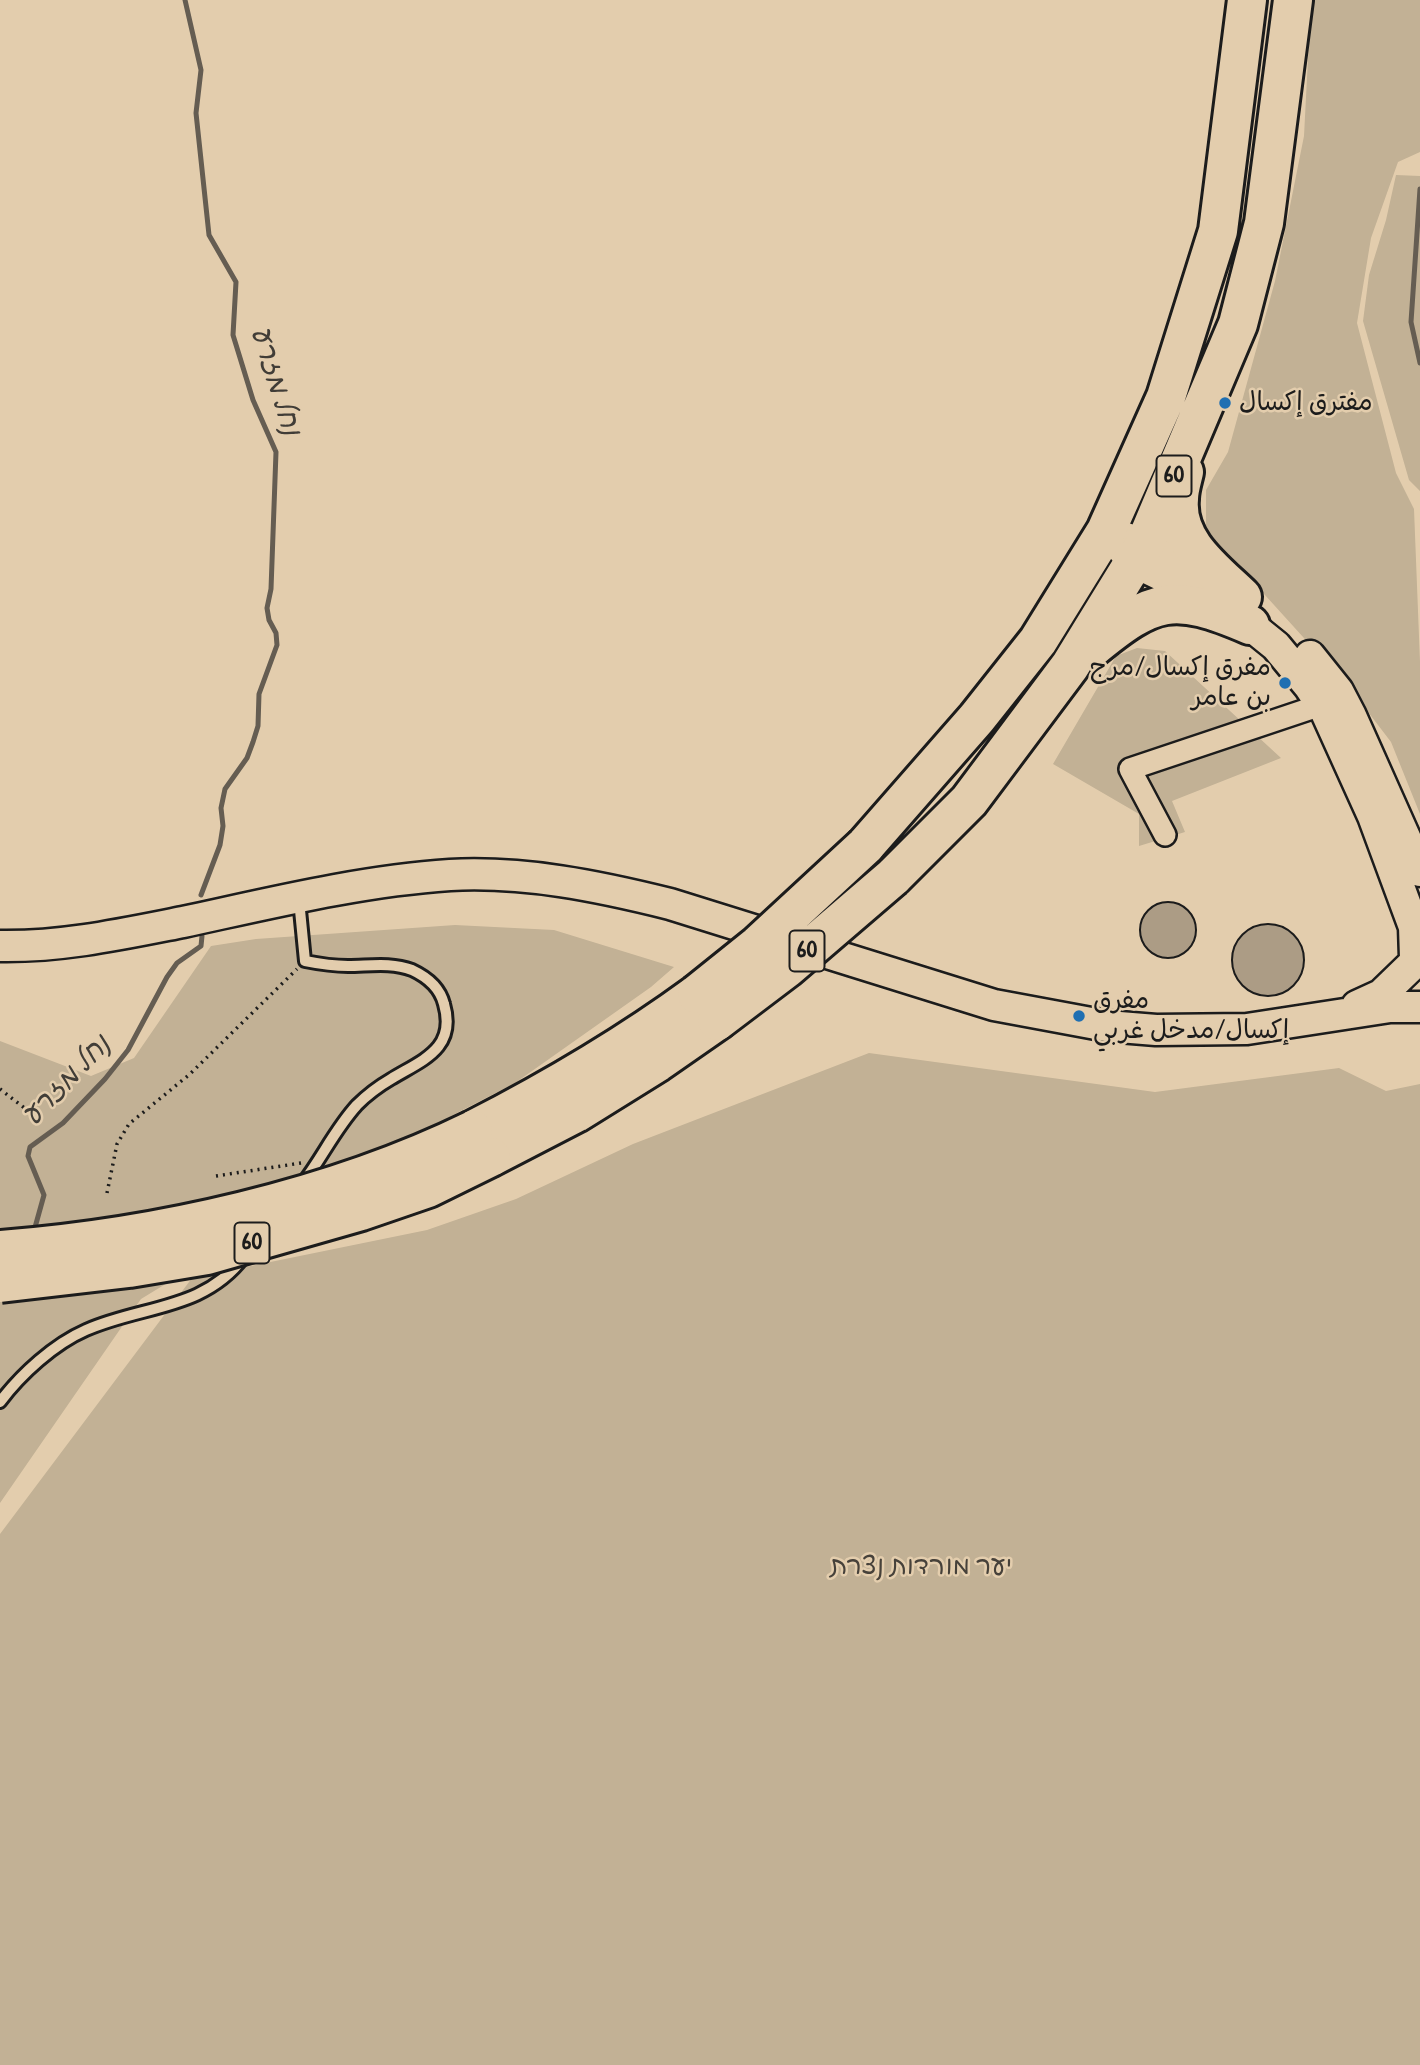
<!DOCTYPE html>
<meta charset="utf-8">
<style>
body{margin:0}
canvas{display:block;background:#e3cdad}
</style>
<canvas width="1420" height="2065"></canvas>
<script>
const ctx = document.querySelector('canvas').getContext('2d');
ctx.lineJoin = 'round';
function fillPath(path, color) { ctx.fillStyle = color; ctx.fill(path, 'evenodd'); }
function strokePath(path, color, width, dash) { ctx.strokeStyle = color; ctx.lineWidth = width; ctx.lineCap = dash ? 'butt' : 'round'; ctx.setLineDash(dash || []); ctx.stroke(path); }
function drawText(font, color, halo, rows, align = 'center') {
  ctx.font = font + ' "Patrick Hand","Playpen Sans Arabic","Playpen Sans Hebrew",sans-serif'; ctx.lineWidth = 5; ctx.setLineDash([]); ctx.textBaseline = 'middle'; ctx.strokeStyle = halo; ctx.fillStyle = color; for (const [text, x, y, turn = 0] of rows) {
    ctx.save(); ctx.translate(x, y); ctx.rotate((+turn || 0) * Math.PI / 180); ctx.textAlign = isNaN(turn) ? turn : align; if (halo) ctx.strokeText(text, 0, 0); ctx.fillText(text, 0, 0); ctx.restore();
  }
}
fillPath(new Path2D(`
 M1311 0H1420V152L1398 162 1371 238 1357 323 1396 473 1414 509 1420 662V814L1391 742 1352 691 1206 530V490L1228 452 1275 281 1304 136Z
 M1396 175 1420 176V491L1409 480 1363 321 1369 275 1386 220Z
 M1137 648 1165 651 1281 758 1172 801 1185 832 1139 846V814L1053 764 1116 656Z
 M455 925 554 930 674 967 651 987 515 1083 387 1149 141 1299 0 1503V1041L91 1076 134 1058 211 946 256 939Z
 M869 1053 1155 1092 1339 1068 1386 1091 1420 1084V2065H0V1534L192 1278 427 1230 516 1199 633 1144Z`), '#c2b195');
strokePath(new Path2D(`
 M185 0 201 70 196 113 209 235 236 282 233 335 253 400 276 452 271 589 267 608 269 620 276 633 277 645 259 694 258 726 253 742 247 758 225 789 221 808 223 826 220 845 201 895
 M1420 189 1411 322 1420 363
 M34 1231 44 1195 28 1156 30 1147 63 1123 105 1079 128 1050 167 977 177 963 201 946 202 936`), '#655d52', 5);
const building = new Path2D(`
 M1140 930a28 28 0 1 1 56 0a28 28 0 1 1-56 0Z
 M1232 960a36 36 0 1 1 72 0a36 36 0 1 1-72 0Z`);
fillPath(building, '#ac9c85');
strokePath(building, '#1c1c1c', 2);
const lane = new Path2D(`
 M299 900 305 961C320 964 333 966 348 966 369 966 391 962 412 970 427 977 440 988 444 1004 457 1049 422 1060 391 1079 379 1086 367 1095 357 1105 335 1129 322 1158 302 1184
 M0 1402C21 1374 54 1344 86 1330 142 1305 203 1311 244 1257`);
const street = new Path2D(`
 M1165 835 1130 769 1321 705`);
const secondary = new Path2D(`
 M1106 531 1134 562 1200 594 1250 625 1276 646 1309 686 1325 710 1373 816 1414 927 1415 958
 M1126 538 1145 544 1214 580
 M1310 656 1338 691 1351 716 1420 871
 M0 946C63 947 122 934 183 922 271 903 360 881 450 875 524 871 598 886 670 904L994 1005 1107 1026 1156 1030 1247 1029 1390 1007H1420
 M1357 1006 1381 995 1412 965`);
const highway = new Path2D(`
 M1184 472C1182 481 1179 490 1179 499 1175 542 1214 570 1242 597
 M1091 649C1154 597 1173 592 1250 625
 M865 846 977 718 1038 641 1106 531 1166 397 1218 231 1247 0
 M893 877 969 801 1070 666 1145 544 1238 324 1264 223 1293 0
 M473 1130C551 1090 626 1046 697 994
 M491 1157 576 1113 658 1062 717 1021`);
strokePath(lane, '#1c1c1c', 16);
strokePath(street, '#1c1c1c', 26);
strokePath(secondary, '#1c1c1c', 35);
strokePath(highway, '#1c1c1c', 44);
strokePath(new Path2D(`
 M0 1089 27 1110 38 1127
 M216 1176 301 1163
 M107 1193 117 1144 129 1124 190 1074 297 969`), '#1c1c1c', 3.5, [2, 5]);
strokePath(lane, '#e3cdad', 10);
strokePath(street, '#e3cdad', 21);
strokePath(secondary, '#e3cdad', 30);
strokePath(highway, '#e3cdad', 38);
const highwayBridge = new Path2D(`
 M697 994 758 945 865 846
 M717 1021 787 968 893 877
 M0 1250C156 1238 332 1199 473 1130
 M0 1283 129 1268 207 1255 361 1211 428 1188 491 1157`);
strokePath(highwayBridge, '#1c1c1c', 44, []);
strokePath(highwayBridge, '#e3cdad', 38);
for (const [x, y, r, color] of [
 [1225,403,7,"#1f6fb2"],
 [1285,683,7,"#1f6fb2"],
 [1079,1016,7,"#1f6fb2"]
]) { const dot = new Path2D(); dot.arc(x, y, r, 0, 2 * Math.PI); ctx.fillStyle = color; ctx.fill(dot); strokePath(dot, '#e3cdad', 2.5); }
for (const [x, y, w] of [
 [1174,476,35],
 [807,951,35],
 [252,1243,35]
]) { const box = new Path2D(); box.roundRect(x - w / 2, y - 20.5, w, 41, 5); ctx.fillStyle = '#e3cdad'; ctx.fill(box); strokePath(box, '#1c1c1c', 2); }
drawText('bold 24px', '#1c1c1c', null, [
 ["60",1174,476],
 ["60",807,951],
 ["60",252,1243]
]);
drawText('26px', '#1c1c1c', '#e3cdad', [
 ["مفترق إكسال",1239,403],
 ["مفرق إكسال/مرج",1271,668,"right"],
 ["بن عامر",1271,698,"right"],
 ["مفرق",1093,1001],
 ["إكسال/مدخل غربي",1093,1031]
], 'left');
drawText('26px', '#46413a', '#e3cdad', [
 ["יער מורדות נצרת",921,1567]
]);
drawText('italic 28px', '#413d37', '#e3cdad', [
 ["נחל מזרע",275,381,73],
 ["נחל מזרע",67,1081,-46]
]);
</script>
